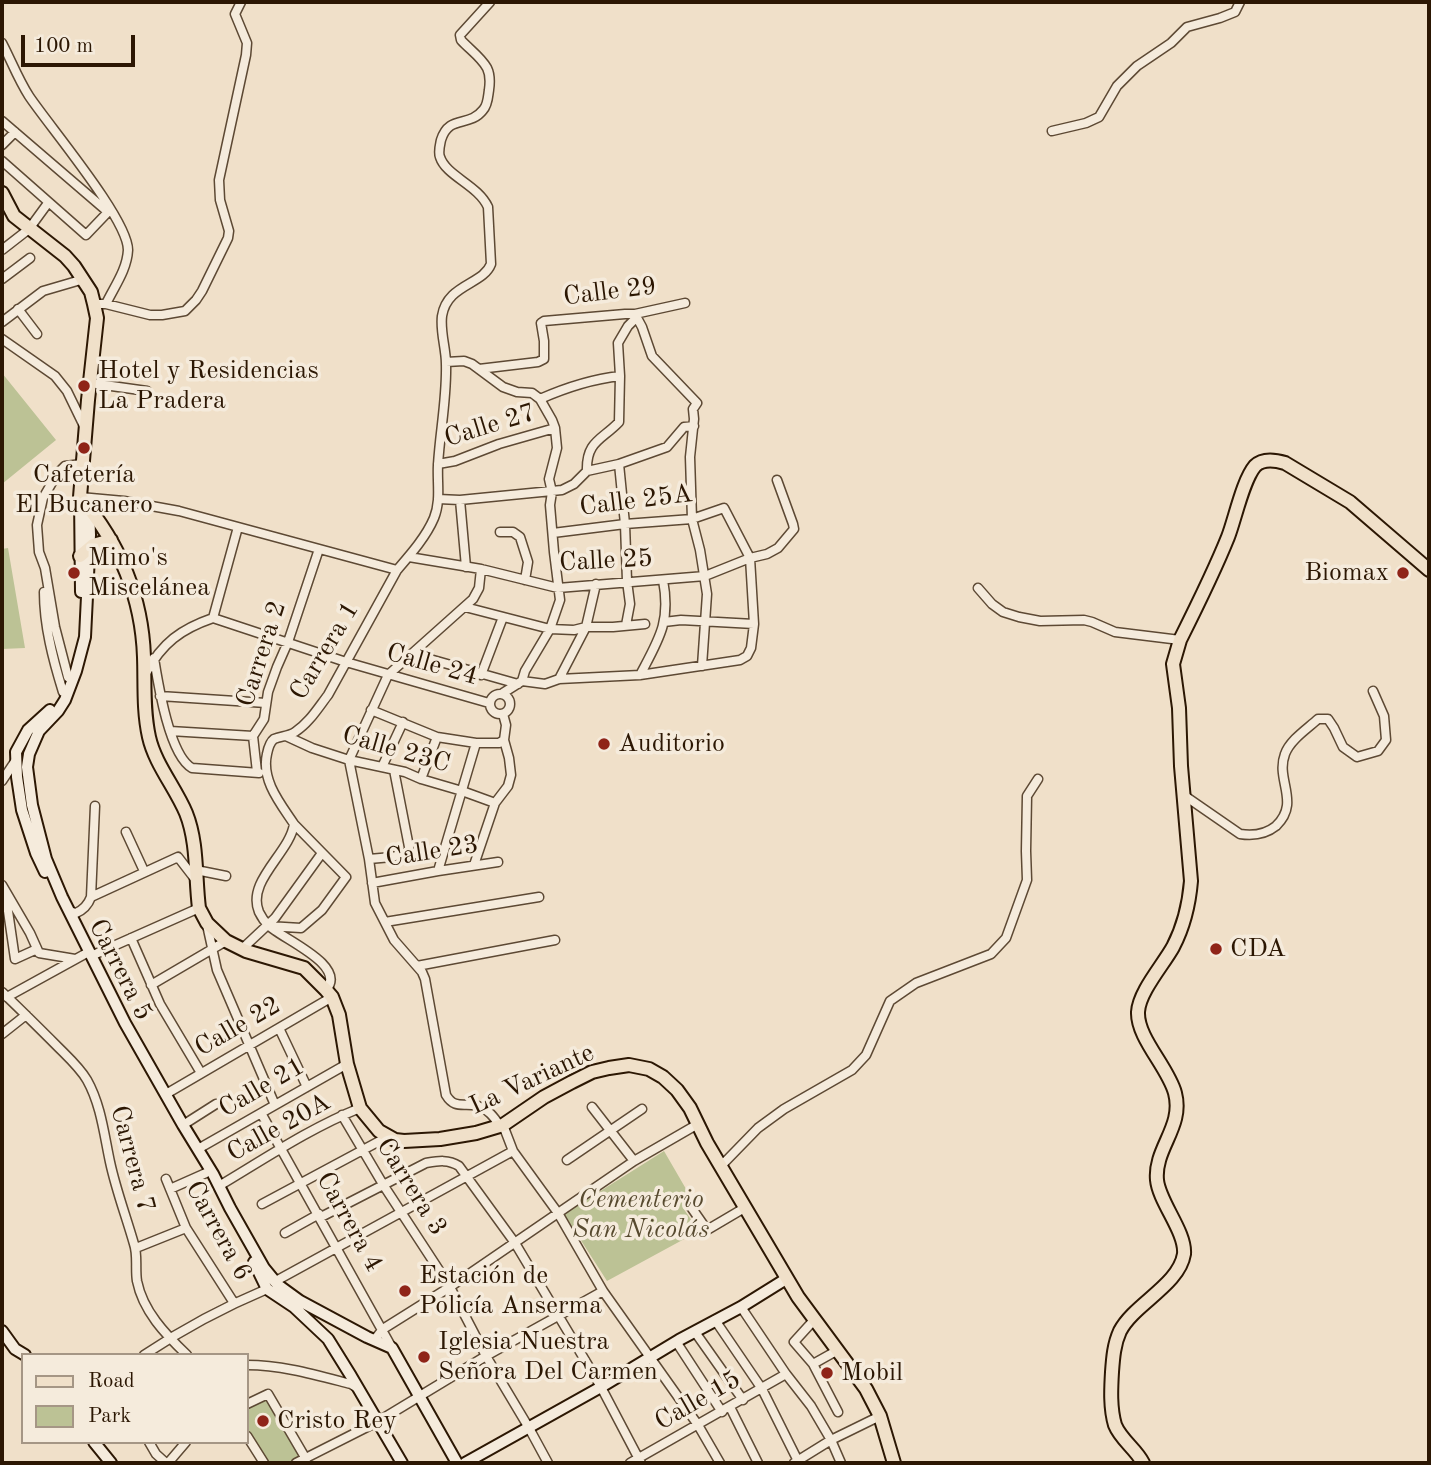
<!DOCTYPE html>
<meta charset="utf-8">
<style>
body{margin:0}
#map{position:relative;width:1431px;height:1465px;overflow:hidden;background:#f0e0c9;font-family:"Old Standard TT",serif}
canvas{display:block}
.frame{position:absolute;inset:0;border:4px solid #2c1703;pointer-events:none}
.legend{position:absolute;left:21px;top:1353px;width:228px;height:91px;box-sizing:border-box;background:#f5ebdc;border:2px solid #a59685;margin:0;padding:9px 12px;list-style:none;font-size:21px;color:#2c1703}
.legend li{display:flex;align-items:center;gap:14px;height:35px}
.legend b{width:35px;border:2px solid #a59685}
.scale{position:absolute;left:21px;top:35px;width:114px;height:32px;box-sizing:border-box;border:4px solid #2c1703;border-top:0;padding-left:9px;font-size:21px;line-height:24px;white-space:nowrap;color:#2c1703;-webkit-text-stroke:5px #f5ebdc;paint-order:stroke}
</style>
<div id="map">
<canvas width="1431" height="1465"></canvas>
<div class="frame"></div>
<ul class="legend">
<li><b style="height:9px;background:#f0e0c9"></b>Road</li>
<li><b style="height:19px;background:#bcc295"></b>Park</li>
</ul>
<div class="scale">100 m</div>
</div>
<script>
const ctx = document.querySelector('canvas').getContext('2d');
ctx.lineJoin = 'round';
function fillPath(path, color) { ctx.fillStyle = color; ctx.fill(path, 'evenodd'); }
function strokePath(path, color, width, dash) { ctx.strokeStyle = color; ctx.lineWidth = width; ctx.lineCap = dash ? 'butt' : 'round'; ctx.setLineDash(dash || []); ctx.stroke(path); }
function drawText(font, color, halo, rows, align = 'center') {
  ctx.font = font + ' "Old Standard TT",serif'; ctx.lineWidth = 7; ctx.setLineDash([]); ctx.textBaseline = 'middle'; ctx.strokeStyle = halo; ctx.fillStyle = color; for (const [text, x, y, turn = 0] of rows) {
    ctx.save(); ctx.translate(x, y); ctx.rotate((+turn || 0) * Math.PI / 180); ctx.textAlign = isNaN(turn) ? turn : align; if (halo) ctx.strokeText(text, 0, 0); ctx.fillText(text, 0, 0); ctx.restore();
  }
}
fillPath(new Path2D(`
 M2 373 56 440 2 484Z
 M8 548 25 648 2 649V549Z
 M664 1151 693 1201 683 1208 699 1231 607 1281 564 1214Z
 M267 1399 300 1457 288 1463H266L247 1433V1409Z`), '#bcc295');
const street = new Path2D(`
 M2 43C11 60 18 79 29 96 49 126 128 219 128 250 127 270 114 287 106 304
 M2 121 108 212 86 235 2 161
 M1052 131 1086 123 1099 117 1117 86 1137 66 1171 43 1187 27 1220 18 1235 12 1240 2
 M2 145 15 132
 M2 250 29 229 48 203
 M2 279 30 258
 M94 304H106L150 315H162L185 311 196 300 202 291 228 238 229 231 220 200 219 180 246 55 247 43 235 14 241 2
 M18 309 37 334
 M635 314 642 327 652 356 697 403 693 409 694 419 690 457 692 519 700 550 707 594 702 666
 M2 322 43 291 84 279
 M2 339 55 376 67 391 84 426
 M446 362 464 361 472 364 503 387 517 392 532 393 540 399 552 420 555 428 557 448 549 479 552 492 550 505 554 552 560 600 550 629 525 671 522 681
 M479 369 538 362 544 359V341L541 323 544 321 625 314H635L685 303
 M90 383 147 391
 M540 399C565 388 593 379 620 376
 M438 464 455 461 499 444 555 428
 M619 464 625 524 627 581 630 604 626 625
 M587 471C586 441 602 440 619 422L620 376 618 343 628 326 637 317
 M587 471 619 464 667 447 684 427 694 426
 M80 497 124 501 179 511 397 570
 M438 499 460 500 562 490 574 484 587 471
 M460 500 466 567
 M500 532H513L520 537 528 562 525 580
 M409 557 481 569 558 588 705 576 750 558 767 554 778 548 794 529 793 524 777 480
 M481 569 479 588 473 599 388 675 349 760 369 859 375 903 394 940 422 972 425 979 446 1095C455 1110 464 1102 478 1106 488 1109 494 1117 500 1126
 M978 588 992 604 1003 612 1019 617 1040 621 1084 620 1092 622 1115 632 1180 640
 M44 592C44 626 53 660 63 692
 M465 607 550 629 574 630 586 627H613L645 624
 M213 618 238 527
 M664 622 681 620 754 624
 M412 654 518 684
 M154 658C158 683 169 755 192 768L259 773
 M146 673C162 643 181 629 213 618L346 662 489 703
 M481 675 503 617
 M640 675C659 639 671 622 663 580
 M68 677 55 627 45 568 39 552 37 525 43 498 57 474 65 466 82 464
 M559 679 586 627 596 584
 M503 693 522 681 545 684 559 679 640 675 740 660 747 656 751 648 754 624 750 558 724 508 692 519 625 524 553 533
 M490 704a10 10 0 1 1 20 0a10 10 0 1 1-20 0Z
 M160 696 266 703
 M371 710 437 737 476 743H499L504 740
 M170 731 253 736
 M286 736 312 748 349 760 405 772 421 779 462 791 495 803
 M382 767 403 722
 M257 772 253 736 264 719 268 692 277 667 288 642 319 549
 M421 779 437 737
 M2 781 16 760
 M1185 796 1240 834C1253 836 1266 834 1276 826 1301 802 1275 780 1285 754 1290 740 1307 729 1318 719H1328L1334 728 1343 747 1357 757 1378 751 1386 740 1384 716 1373 691
 M126 832 144 871
 M369 859 392 857 410 852 394 770
 M474 865 495 803 508 786 511 775 509 758 504 740 506 725 503 714
 M196 870 226 876
 M438 871 476 743
 M372 883 438 871 498 862
 M2 885 30 933 39 953 75 959
 M3 890 8 911 15 959 37 949
 M91 897 178 857 195 879
 M69 911 76 913C83 910 88 905 91 897L95 806
 M385 922 539 897
 M207 925 217 970 275 1105
 M268 926 301 928 322 910 346 877 294 824
 M131 938 160 1004 201 1073
 M242 949 275 918 322 853
 M91 956 199 908
 M417 966 555 940
 M151 985 226 941
 M326 990C348 965 282 939 268 925 265 922 261 916 259 912 246 881 290 853 294 824 280 803 261 780 267 754 268 749 270 742 274 739 281 736 289 736 295 732 309 723 318 708 328 695L397 570C410 555 426 537 434 518 441 501 437 483 438 465 440 431 447 398 446 364 446 348 440 332 442 316 447 284 483 285 491 264L488 207C478 185 446 176 440 157 438 152 440 145 441 140 449 114 469 128 483 110 488 105 488 96 489 90 490 83 490 74 487 68 481 57 469 49 461 40L460 35 490 2
 M2 992C21 1010 40 1029 59 1048 69 1058 80 1068 87 1080 101 1105 104 1134 110 1162 116 1190 126 1216 134 1244 138 1255 135 1269 137 1281 143 1311 165 1334 187 1355
 M7 997 85 954
 M279 1028 307 1087
 M2 1034 26 1015
 M166 1094 332 997
 M592 1107 634 1161
 M261 1113 392 1348
 M342 1115 384 1186 450 1287 486 1356 529 1428 548 1463
 M183 1125 216 1104
 M503 1125 513 1151 558 1213 603 1291 698 1425 720 1463
 M198 1149 347 1064
 M567 1160 642 1109
 M721 1166 758 1128 784 1109 852 1070 866 1055 890 1001 916 983 991 954 1006 938 1027 880 1026 851 1027 796 1038 779
 M166 1179 186 1228 234 1303
 M219 1186C266 1158 310 1128 360 1108
 M170 1189 206 1173
 M262 1204 387 1137
 M691 1207 707 1230 746 1207
 M321 1217 426 1163C438 1161 448 1159 459 1166L515 1243 601 1387 641 1463
 M285 1233 319 1214
 M136 1248 186 1228
 M274 1282 513 1151
 M741 1307 786 1374 811 1406 831 1440 841 1463
 M715 1320 762 1389 799 1463
 M814 1320 794 1342 813 1364 838 1350
 M695 1332 743 1400
 M375 1339 383 1329 450 1287 634 1161 698 1124
 M677 1343 722 1412
 M144 1355C183 1329 224 1307 267 1289
 M813 1364 838 1412
 M247 1365C282 1365 316 1375 351 1384L356 1387
 M247 1404 268 1394 306 1459
 M730 1407 758 1463
 M247 1436 264 1463
 M149 1442 156 1454 166 1463
 M168 1463 186 1442
 M296 1463 377 1422 486 1356 603 1291
 M630 1463 786 1374
 M794 1463 831 1440 880 1416`);
const secondary = new Path2D(`
 M80 497 81 592
 M89 507 90 535 85 637 76 671 65 700 58 711 39 731 29 754 27 767 32 805 46 859 62 897 125 1023 183 1125 213 1174 230 1208 264 1268 278 1285 300 1301 367 1337 392 1348 457 1463
 M45 872 36 853 22 810 17 777 16 752 28 730 50 710
 M254 1262 267 1289 294 1307 328 1339 351 1376 402 1463
 M2 1331 15 1349 25 1355
 M94 1442 111 1463
 M465 1463 601 1387 679 1340 741 1307 786 1279`);
const primary = new Path2D(`
 M2 193 14 216 65 256 74 266 91 292 94 304 97 318 88 400 80 497C119 543 142 597 144 657 145 684 143 710 149 737 155 764 175 787 186 813 198 843 195 877 199 908L207 923 226 941 246 951 304 968 326 990 332 997 339 1015 347 1064 360 1108 379 1131 395 1140 404 1141 440 1139 476 1133 503 1125 544 1097 572 1082 592 1072 609 1068 629 1065 649 1069 663 1077 677 1090 690 1108 707 1143 798 1297 866 1389 880 1416 894 1463
 M80 556 93 545 111 540
 M1143 1463C1136 1449 1121 1440 1115 1425 1110 1408 1111 1389 1112 1372 1113 1358 1114 1344 1120 1331 1134 1304 1179 1285 1184 1254 1186 1232 1159 1202 1157 1180 1154 1148 1184 1127 1175 1093 1168 1067 1137 1038 1138 1012 1139 992 1163 965 1173 947 1184 926 1189 905 1191 881L1181 766 1179 708 1173 664 1180 640C1197 606 1214 572 1228 537 1235 519 1243 480 1255 466 1263 458 1275 460 1285 463L1350 502 1429 570`);
strokePath(street, '#5d4934', 11);
strokePath(secondary, '#2c1703', 14);
strokePath(primary, '#2c1703', 16);
strokePath(street, '#f5ebdc', 8);
strokePath(secondary, '#f5ebdc', 10);
strokePath(primary, '#f0e0c9', 12);
for (const [x, y, r, color] of [
 [84,386,7,"#8f2418"],
 [84,448,7,"#8f2418"],
 [74,573,7,"#8f2418"],
 [1403,573,7,"#8f2418"],
 [604,744,7,"#8f2418"],
 [1216,949,7,"#8f2418"],
 [405,1291,7,"#8f2418"],
 [424,1357,7,"#8f2418"],
 [827,1373,7,"#8f2418"],
 [263,1421,7,"#8f2418"]
]) { const dot = new Path2D(); dot.arc(x, y, r, 0, 2 * Math.PI); ctx.fillStyle = color; ctx.fill(dot); strokePath(dot, '#f5ebdc', 2.5); }
drawText('26px', '#2c1703', '#f5ebdc', [
 ["Calle 29",610,292,-7],
 ["Calle 27",490,426,-17],
 ["Calle 25A",636,501,-7],
 ["Calle 25",606,561,-3],
 ["Carrera 1",325,651,-59],
 ["Carrera 2",262,654,-72],
 ["Calle 24",432,665,16],
 ["Calle 23C",396,750,16],
 ["Calle 23",432,852,-9],
 ["Carrera 5",120,970,63],
 ["Calle 22",238,1027,-30],
 ["La Variante",532,1080,-25],
 ["Calle 21",262,1088,-30],
 ["Calle 20A",279,1128,-29],
 ["Carrera 7",132,1159,75],
 ["Carrera 3",411,1187,58],
 ["Carrera 4",349,1222,61],
 ["Carrera 6",218,1231,61],
 ["Calle 15",698,1401,-30]
]);
drawText('26px', '#2c1703', '#f5ebdc', [
 ["Hotel y Residencias",98,371],
 ["La Pradera",98,401],
 ["Cafetería",84,475,"center"],
 ["El Bucanero",84,505,"center"],
 ["Mimo's",88,558],
 ["Miscelánea",88,588],
 ["Biomax",1389,573,"right"],
 ["Auditorio",618,744],
 ["CDA",1230,949],
 ["Estación de",419,1276],
 ["Policía Anserma",419,1306],
 ["Iglesia Nuestra",438,1342],
 ["Señora Del Carmen",438,1372],
 ["Mobil",841,1373],
 ["Cristo Rey",277,1421]
], 'left');
drawText('italic 26px', '#574a2f', '#f5ebdc', [
 ["Cementerio",641,1200],
 ["San Nicolás",641,1230]
]);
</script>
